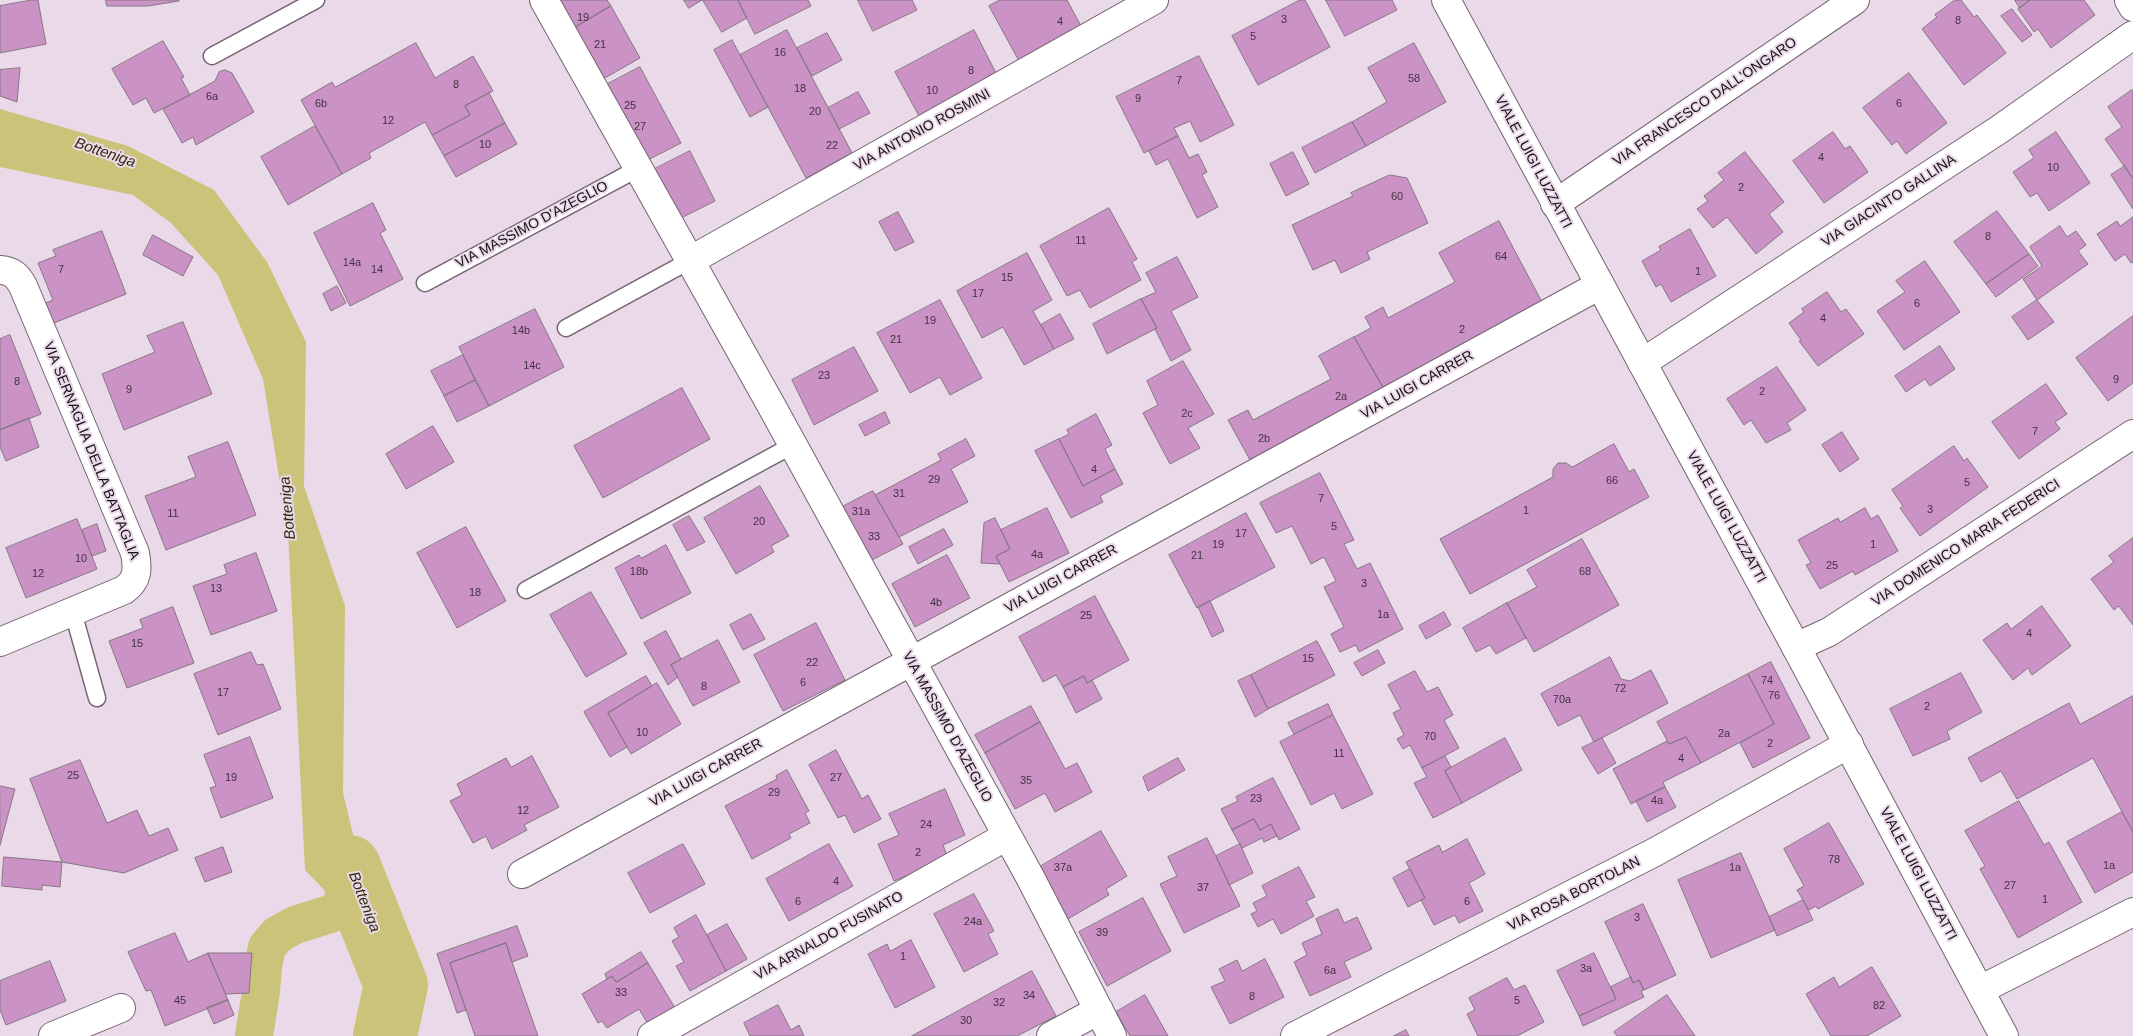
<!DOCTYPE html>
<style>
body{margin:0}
canvas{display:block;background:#ead9e8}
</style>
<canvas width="2133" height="1036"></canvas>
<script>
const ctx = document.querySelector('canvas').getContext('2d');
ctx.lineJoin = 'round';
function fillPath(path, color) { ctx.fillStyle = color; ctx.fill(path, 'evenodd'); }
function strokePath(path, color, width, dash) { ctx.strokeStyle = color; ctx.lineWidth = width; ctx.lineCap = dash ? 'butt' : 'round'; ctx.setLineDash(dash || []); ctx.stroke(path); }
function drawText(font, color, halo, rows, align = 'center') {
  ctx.font = font + ' Arial,sans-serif'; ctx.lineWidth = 4; ctx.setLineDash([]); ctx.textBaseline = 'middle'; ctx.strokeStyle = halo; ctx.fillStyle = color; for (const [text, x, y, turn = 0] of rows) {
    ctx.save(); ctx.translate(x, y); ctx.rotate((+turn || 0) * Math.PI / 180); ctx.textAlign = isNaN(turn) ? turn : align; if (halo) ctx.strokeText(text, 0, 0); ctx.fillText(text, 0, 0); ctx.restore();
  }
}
fillPath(new Path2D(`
 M0 109 128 146 214 190 267 262 306 342 304 486 345 606 343 793 381 949 305 870 288 532 263 379 218 275 171 223 133 195 0 167Z`), '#cbc379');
strokePath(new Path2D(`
 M254 1036 261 992 263 966 267 947 277 935 295 925 330 914 360 895`), '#cbc379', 38);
strokePath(new Path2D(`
 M349 867 396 985 385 1036`), '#cbc379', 64);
const building = new Path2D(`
 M32 0H38L46 44 0 53V6Z
 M106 0H179V1L148 6H107Z
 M550 0H607L611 6 567 32Z
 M684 0H702L689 8Z
 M703 0H738L747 18 722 32Z
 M738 0H808L811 6 755 34Z
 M858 0H912L917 10 873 31Z
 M1000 0H1067L1082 28 1019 61 989 6Z
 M1300 0H1305L1330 47 1258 85 1232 36Z
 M1326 0H1392L1397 10 1345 36Z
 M1955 0H1961L1974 17 1977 15 2006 53 1964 85 1922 29 1937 17 1935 15Z
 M2015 0H2030L2020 8Z
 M2030 0H2084L2095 15 2051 48 2038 29 2034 32 2018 9Z
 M611 6 640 58 596 83 567 32Z
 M2012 9 2032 35 2022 42 2001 16Z
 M787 30 852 153 806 178 740 55Z
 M974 30 997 75 919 116 895 72Z
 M827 33 842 60 812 76 797 48Z
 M732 40 768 107 750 117 714 50Z
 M163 41 184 77 181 78 190 95 154 113 146 98 133 105 112 69Z
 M416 43 435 78 473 56 493 91 465 106 470 115 432 135 425 122 369 153 371 158 342 174 301 100 332 82 335 87Z
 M1414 43 1446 102 1366 146 1352 122 1387 102 1368 68Z
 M1199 56 1234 125 1200 142 1190 121 1174 128 1178 136 1144 153 1116 97Z
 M640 67 681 143 640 164 600 88Z
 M20 68 17 102 0 96V70Z
 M225 70 232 73 254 112 196 145 193 137 182 143 163 109 215 81 219 72Z
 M1909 73 1947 123 1906 154 1897 141 1892 145 1863 108Z
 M2132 90 2133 92V179L2105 139 2122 127 2108 107Z
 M858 92 870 113 839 129 828 108Z
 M489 93 505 123 444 156 432 135 470 115 465 106Z
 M1352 122 1366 146 1315 173 1302 148Z
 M505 123 517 144 456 177 444 156Z
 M315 126 342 174 288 205 261 157Z
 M1833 132 1845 149 1850 146 1868 172 1824 203 1793 161Z
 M2056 132 2090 183 2049 211 2037 193 2030 197 2013 172 2034 158 2029 150Z
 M1178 136 1189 158 1198 154 1207 172 1202 175 1218 207 1197 218 1168 159 1156 165 1149 151Z
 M690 151 715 201 669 224 645 174Z
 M1293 152 1309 184 1286 196 1270 164Z
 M1745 152 1784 202 1769 214 1783 232 1756 254 1727 217 1713 228 1697 209 1708 201 1704 196 1724 180 1718 173Z
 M2125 166 2133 179V209L2111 175Z
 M1390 175 1407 178 1428 223 1367 252 1370 259 1341 273 1335 260 1313 270 1292 225 1353 196 1351 193Z
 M373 203 386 230 380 233 403 279 350 306 314 233Z
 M1109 208 1137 259 1132 262 1141 280 1090 308 1080 290 1067 296 1040 246Z
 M1997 211 2029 254 1986 284 1954 242Z
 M898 212 914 242 895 251 879 222Z
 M2133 217V262L2131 263 2125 254 2115 261 2097 234 2117 221 2120 226Z
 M1499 221 1543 304 1384 389 1354 337 1371 328 1365 317 1383 307 1388 318 1455 282 1439 253Z
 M2060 226 2067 237 2076 231 2086 245 2078 251 2088 264 2037 300 2023 279 2042 266 2030 247Z
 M1690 229 1716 276 1671 302 1661 284 1656 287 1642 261 1661 250 1659 247Z
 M102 231 126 294 44 327 36 307 53 300 38 263 56 256 53 250Z
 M153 235 193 257 183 276 143 255Z
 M1027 253 1052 300 1033 311 1054 349 1024 365 1003 327 982 338 957 291Z
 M2029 254 2038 266 1996 297 1986 284Z
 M1177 257 1198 297 1171 311 1191 350 1171 361 1155 329 1157 328 1141 299 1156 292 1146 273Z
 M1925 261 1960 312 1904 350 1877 311 1905 292 1896 281Z
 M337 286 346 303 331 311 323 294Z
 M1827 292 1841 312 1846 309 1864 334 1818 366 1799 341 1801 340 1789 323 1804 312 1802 309Z
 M1141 299 1157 328 1107 354 1093 324Z
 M940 300 982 378 950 395 940 377 910 393 877 333Z
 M2037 300 2054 322 2028 340 2012 317Z
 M535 309 564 367 489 406 459 347Z
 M1060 314 1074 339 1054 349 1041 325Z
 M2133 316V383L2108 401 2076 358Z
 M183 322 212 394 124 430 102 374 155 352 147 336Z
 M10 335 41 414 0 430V339Z
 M1354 337 1384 389 1250 460 1228 420 1248 410 1253 420 1331 379 1319 356Z
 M1940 346 1955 369 1930 386 1925 379 1906 392 1895 376Z
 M854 347 878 391 814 425 792 380Z
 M463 355 475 380 444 396 431 371Z
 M1183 361 1214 414 1188 428 1200 448 1170 464 1143 413 1158 405 1147 381Z
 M1777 367 1806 410 1787 423 1791 430 1766 443 1751 420 1744 425 1727 399Z
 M475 380 489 406 457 422 444 396Z
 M2046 384 2067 414 2055 422 2060 429 2019 459 1992 422Z
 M682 388 710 439 603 498 574 446Z
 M885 412 890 423 865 436 859 425Z
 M1096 414 1112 445 1105 449 1115 469 1083 486 1059 439 1069 434 1067 430Z
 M29 418 39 447 6 461 0 447V430Z
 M433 426 454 462 406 489 386 454Z
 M1842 432 1859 459 1840 472 1822 445Z
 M966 439 975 456 951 469 968 502 899 537 875 495 941 460 938 454Z
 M1059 439 1083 486 1115 469 1123 484 1100 496 1103 502 1071 518 1035 451Z
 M228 442 256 515 166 550 145 496 196 477 188 457Z
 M1614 444 1629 472 1634 469 1649 497 1470 594 1440 539 1553 477V469L1558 463H1566L1572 467Z
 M1954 446 1964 461 1967 458 1988 487 1920 536 1900 508 1903 506 1892 490Z
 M1320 473 1354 540 1344 544 1357 569 1370 563 1403 629 1359 652 1356 645 1340 652 1331 634 1344 627 1324 587 1336 581 1324 557 1311 564 1292 526 1276 533 1260 503Z
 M760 486 789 536 771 546 774 552 736 574 704 518Z
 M873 491 903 544 866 563 838 509Z
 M1047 508 1069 553 1009 582 996 556 1010 549 1001 530Z
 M1865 508 1871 519 1878 515 1898 551 1855 575 1853 571 1820 589 1806 565 1811 563 1798 540 1838 518 1840 522Z
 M1246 513 1275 567 1197 608 1169 555Z
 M689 516 705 542 687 551 673 525Z
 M995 518 1010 549 996 556 1000 564 981 563 984 523Z
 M77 519 97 569 26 598 6 548Z
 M97 524 106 551 92 556 82 530Z
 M466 527 506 601 457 628 417 553Z
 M944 529 953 545 918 564 909 547Z
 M2133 538V625L2119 606 2114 610 2091 579 2114 562 2109 556Z
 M1582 539 1619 605 1534 652 1507 603 1537 587 1527 570Z
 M666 545 691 593 641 619 615 568 639 555 641 558Z
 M256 553 277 611 211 635 193 586 227 574 224 565Z
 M947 555 970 598 915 627 892 584Z
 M591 592 627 654 586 677 550 615Z
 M1095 596 1129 660 1087 683 1084 676 1063 687 1056 675 1043 682 1019 637Z
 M1210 601 1224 631 1212 637 1198 607Z
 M1507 603 1526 638 1496 654 1490 645 1476 652 1463 628Z
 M2042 606 2071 646 2032 675 2028 668 2013 680 1983 640 2007 623 2011 629Z
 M173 607 194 663 127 688 109 641 143 628 140 620Z
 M1444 612 1451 625 1426 639 1419 626Z
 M751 614 765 639 743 650 730 625Z
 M816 623 845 680 783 711 754 655Z
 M666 631 681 659 671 665 678 677 668 685 644 643Z
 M718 640 740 682 693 706 671 665Z
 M1317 641 1335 675 1268 709 1251 675Z
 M1378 650 1385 663 1362 676 1354 663Z
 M251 652 257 665 263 664 281 709 218 735 194 674Z
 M1610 657 1621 679 1630 681 1651 670 1668 703 1594 742 1580 715 1558 726 1541 694Z
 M1771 662 1810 738 1753 768 1740 743 1774 724 1748 674Z
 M1415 671 1427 692 1438 687 1453 715 1444 720 1459 748 1422 768 1410 745 1403 749 1397 739 1404 735 1393 713 1401 709 1388 685Z
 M1961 673 1982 712 1947 731 1950 739 1913 756 1890 709Z
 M1748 674 1774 724 1701 763 1686 737 1669 744 1657 722Z
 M1251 675 1268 709 1255 717 1238 681Z
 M646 676 652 686 608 713 627 747 610 757 584 712Z
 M1084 676 1087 683 1092 680 1102 699 1076 713 1063 687Z
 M657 683 681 724 631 754 608 713Z
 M2133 696V832L2093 758 2017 799 2001 771 1981 782 1968 758 2069 703 2080 724Z
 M1328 704 1333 715 1294 734 1288 723Z
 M1031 706 1040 722 985 753 975 735Z
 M1333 715 1373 794 1342 809 1334 793 1311 805 1280 742Z
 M1040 722 1065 769 1077 763 1092 792 1055 812 1045 793 1015 809 985 753Z
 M250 737 273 798 221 818 210 788 216 786 204 755Z
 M1686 737 1701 763 1663 782 1665 787 1631 804 1613 769 1667 741 1669 744Z
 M1505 738 1522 770 1462 803 1445 771Z
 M1602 738 1616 763 1598 774 1582 748Z
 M836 750 862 799 868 795 881 819 854 833 845 815 838 818 809 765Z
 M532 756 559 807 524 825 527 830 492 849 486 836 473 843 450 801 462 795 457 784 506 758 511 767Z
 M1445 756 1451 767 1445 771 1462 803 1433 818 1414 783 1427 777 1422 768Z
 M1178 758 1185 770 1148 791 1143 777Z
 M80 760 107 823 137 810 149 836 168 828 178 850 124 873 62 862 30 779Z
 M787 770 809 811 805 813 810 823 789 834 791 838 752 859 725 806 777 779 776 776Z
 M1273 778 1300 829 1279 840 1271 824 1260 830 1254 819 1232 830 1221 809 1238 801 1236 797Z
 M0 786 15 789 0 845Z
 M1665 787 1676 807 1647 822 1636 801Z
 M945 789 965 835 943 845 948 858 894 881 878 844 899 835 889 814Z
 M2019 801 2044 845 2049 842 2082 902 2018 938 1980 869 1985 866 1965 831Z
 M2122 812 2133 832V872L2095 893 2067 842Z
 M1254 819 1260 830 1271 824 1277 836 1264 842 1262 838 1242 848 1232 830Z
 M1829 823 1864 884 1818 909 1816 906 1809 910 1797 890 1804 886 1784 849Z
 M1101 831 1127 876 1106 889 1109 895 1066 920 1036 869Z
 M1207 838 1240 906 1184 933 1160 884 1177 876 1168 857Z
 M1467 839 1485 874 1469 883 1483 911 1459 923 1455 915 1434 925 1421 900 1425 898 1406 862 1439 845 1442 852Z
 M683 844 705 884 650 913 628 873Z
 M829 844 853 886 789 921 766 879Z
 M1240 844 1253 873 1229 885 1216 856Z
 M223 847 232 872 205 882 195 858Z
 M1741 853 1775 930 1711 958 1678 880Z
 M4 857 62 862 60 887 42 885V890L2 886Z
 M1299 867 1315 897 1306 901 1314 916 1281 934 1273 919 1258 927 1251 914 1257 911 1253 903 1267 896 1262 886Z
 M1410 869 1425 898 1408 907 1393 878Z
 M974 894 994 931 988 934 998 954 964 972 934 914Z
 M1143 898 1171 951 1107 986 1079 932Z
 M1803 900 1813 920 1777 936 1769 917Z
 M1643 904 1676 975 1644 990 1639 980 1633 983 1605 922Z
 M1338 909 1344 923 1357 917 1372 949 1344 962 1351 977 1310 996 1294 962 1307 955 1302 943 1322 934 1316 919Z
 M696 915 726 971 690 991 676 966 684 962 672 941 679 937 674 928Z
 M727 924 747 959 726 971 707 935Z
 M517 926 528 956 512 962 506 943 450 963 466 1010 457 1013 437 954Z
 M175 933 188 962 208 953 228 1000 165 1026 151 990 146 991 128 952Z
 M911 940 935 987 895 1008 868 954 887 944 890 951Z
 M506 943 512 962 538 1036H475L450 963Z
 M641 952 648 963 616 982 612 976 607 979 605 974Z
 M208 953H252L249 993 226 994Z
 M1594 953 1616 999 1579 1016 1557 971Z
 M1265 959 1284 997 1230 1024 1211 987 1225 981 1219 969 1237 960 1242 971Z
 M50 961 66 1001 6 1025 0 1010V981Z
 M648 963 675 1008 648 1024 639 1009 607 1028 602 1021 598 1023 582 994 612 976 616 982Z
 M1872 967 1901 1016 1867 1036H1831L1806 994 1834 977 1839 987Z
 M1032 971 1056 1016 1017 1036H912Z
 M1631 977 1633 983 1639 980 1644 990 1641 991 1644 997 1583 1026 1579 1016 1616 999 1611 987Z
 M1507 978 1514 990 1525 985 1544 1022 1517 1036H1478L1467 1014 1475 1010 1469 998Z
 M1145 995 1168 1036H1130L1116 1012Z
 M1667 995 1695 1036H1617L1614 1032Z
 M228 1000 234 1015 214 1024 207 1008Z
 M778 1005 791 1030 799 1025 804 1036H750L744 1023Z
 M1406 1030 1409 1036H1394Z`);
fillPath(building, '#cb92c5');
strokePath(building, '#867684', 1);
const service = new Path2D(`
 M212 56 316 0
 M425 283 639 168
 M566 328 691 260
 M526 590 793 445
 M73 612 97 698`);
const minor = new Path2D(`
 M544 0 771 405 1030 877 1112 1036
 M2129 0 2133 7
 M1555 204 1855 0
 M691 260 1154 0
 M0 270C12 271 17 275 23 286L135 553C138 569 138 580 124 590L0 642
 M1642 363 2000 129 2133 35
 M1796 647 1829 632 2133 434
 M522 874 1600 285
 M53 1036 121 1008
 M652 1036 1007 836
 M1051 1036 1099 1010
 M1295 1036 1655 852 1849 744`);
const tertiary = new Path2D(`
 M1446 0 1796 647 2004 1036
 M1980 990 2133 912`);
strokePath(service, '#746471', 19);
strokePath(minor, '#746471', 30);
strokePath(tertiary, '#746471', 30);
strokePath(service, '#fff', 16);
strokePath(minor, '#fff', 28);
strokePath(tertiary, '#fff', 28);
drawText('11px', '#443142', null, [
 ["19",583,18],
 ["3",1284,20],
 ["8",1958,21],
 ["4",1060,22],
 ["5",1253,37],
 ["21",600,45],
 ["16",780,53],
 ["8",971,71],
 ["58",1414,79],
 ["7",1179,81],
 ["8",456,85],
 ["18",800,89],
 ["10",932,91],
 ["6a",212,97],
 ["9",1138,99],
 ["6b",321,104],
 ["6",1899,104],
 ["25",630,106],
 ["20",815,112],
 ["12",388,121],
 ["27",640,127],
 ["10",485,145],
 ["22",832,146],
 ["4",1821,158],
 ["10",2053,168],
 ["2",1741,188],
 ["60",1397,197],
 ["8",1988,237],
 ["11",1081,241],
 ["64",1501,257],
 ["14a",352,263],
 ["7",61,270],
 ["14",377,270],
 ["1",1698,272],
 ["15",1007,278],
 ["17",978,294],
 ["6",1917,304],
 ["4",1823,319],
 ["19",930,321],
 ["2",1462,330],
 ["14b",521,331],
 ["21",896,340],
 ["14c",532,366],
 ["23",824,376],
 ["9",2116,380],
 ["8",17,382],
 ["9",129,390],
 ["2",1762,392],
 ["2a",1341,397],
 ["2c",1187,414],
 ["7",2035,432],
 ["2b",1264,439],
 ["4",1094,470],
 ["29",934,480],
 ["66",1612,481],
 ["5",1967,483],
 ["31",899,494],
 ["7",1321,499],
 ["3",1930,510],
 ["1",1526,511],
 ["31a",861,512],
 ["11",173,514],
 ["20",759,522],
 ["5",1334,527],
 ["17",1241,534],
 ["33",874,537],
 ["19",1218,545],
 ["1",1873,545],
 ["4a",1037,555],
 ["21",1197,556],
 ["10",81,559],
 ["25",1832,566],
 ["18b",639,572],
 ["68",1585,572],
 ["12",38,574],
 ["3",1364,584],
 ["13",216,589],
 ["18",475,593],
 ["4b",936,603],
 ["1a",1383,615],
 ["25",1086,616],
 ["4",2029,634],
 ["15",137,644],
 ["15",1308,659],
 ["22",812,663],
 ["74",1767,681],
 ["6",803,683],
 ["8",704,687],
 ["72",1620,689],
 ["17",223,693],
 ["76",1774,696],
 ["70a",1562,700],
 ["2",1927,707],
 ["10",642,733],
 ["2a",1724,734],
 ["70",1430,737],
 ["2",1770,744],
 ["11",1339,754],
 ["4",1681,759],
 ["25",73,776],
 ["19",231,778],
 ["27",836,778],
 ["35",1026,781],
 ["29",774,793],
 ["23",1256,799],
 ["4a",1657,801],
 ["12",523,811],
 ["24",926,825],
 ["2",918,853],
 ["78",1834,860],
 ["1a",2109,866],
 ["37a",1063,868],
 ["1a",1735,868],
 ["4",836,882],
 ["27",2010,886],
 ["37",1203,888],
 ["1",2045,900],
 ["6",798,902],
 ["6",1467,902],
 ["3",1637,918],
 ["24a",973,922],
 ["39",1102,933],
 ["1",903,957],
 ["3a",1586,969],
 ["6a",1330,971],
 ["33",621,993],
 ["34",1029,996],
 ["8",1252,997],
 ["45",180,1001],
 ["5",1517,1001],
 ["32",999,1003],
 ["82",1879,1006],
 ["30",966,1021]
]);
drawText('14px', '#171116', '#ead9e8', [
 ["VIA FRANCESCO DALL'ONGARO",1705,102,-34],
 ["VIA ANTONIO ROSMINI",922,130,-29],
 ["VIALE LUIGI LUZZATTI",1533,162,62],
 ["VIA GIACINTO GALLINA",1889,201,-33],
 ["VIA MASSIMO D'AZEGLIO",532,225,-28],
 ["VIA LUIGI CARRER",1417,385,-29],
 ["VIA SERNAGLIA DELLA BATTAGLIA",91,451,68],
 ["VIALE LUIGI LUZZATTI",1726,517,61],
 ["VIA DOMENICO MARIA FEDERICI",1966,543,-33],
 ["VIA LUIGI CARRER",1061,579,-29],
 ["VIA MASSIMO D'AZEGLIO",947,727,61],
 ["VIA LUIGI CARRER",706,773,-29],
 ["VIALE LUIGI LUZZATTI",1918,874,62],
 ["VIA ROSA BORTOLAN",1574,894,-27],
 ["VIA ARNALDO FUSINATO",829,936,-29]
]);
drawText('italic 15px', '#2e2a09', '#ead9e8', [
 ["Botteniga",105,153,19],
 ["Botteniga",288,508,-95],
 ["Botteniga",364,902,69]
]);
</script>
